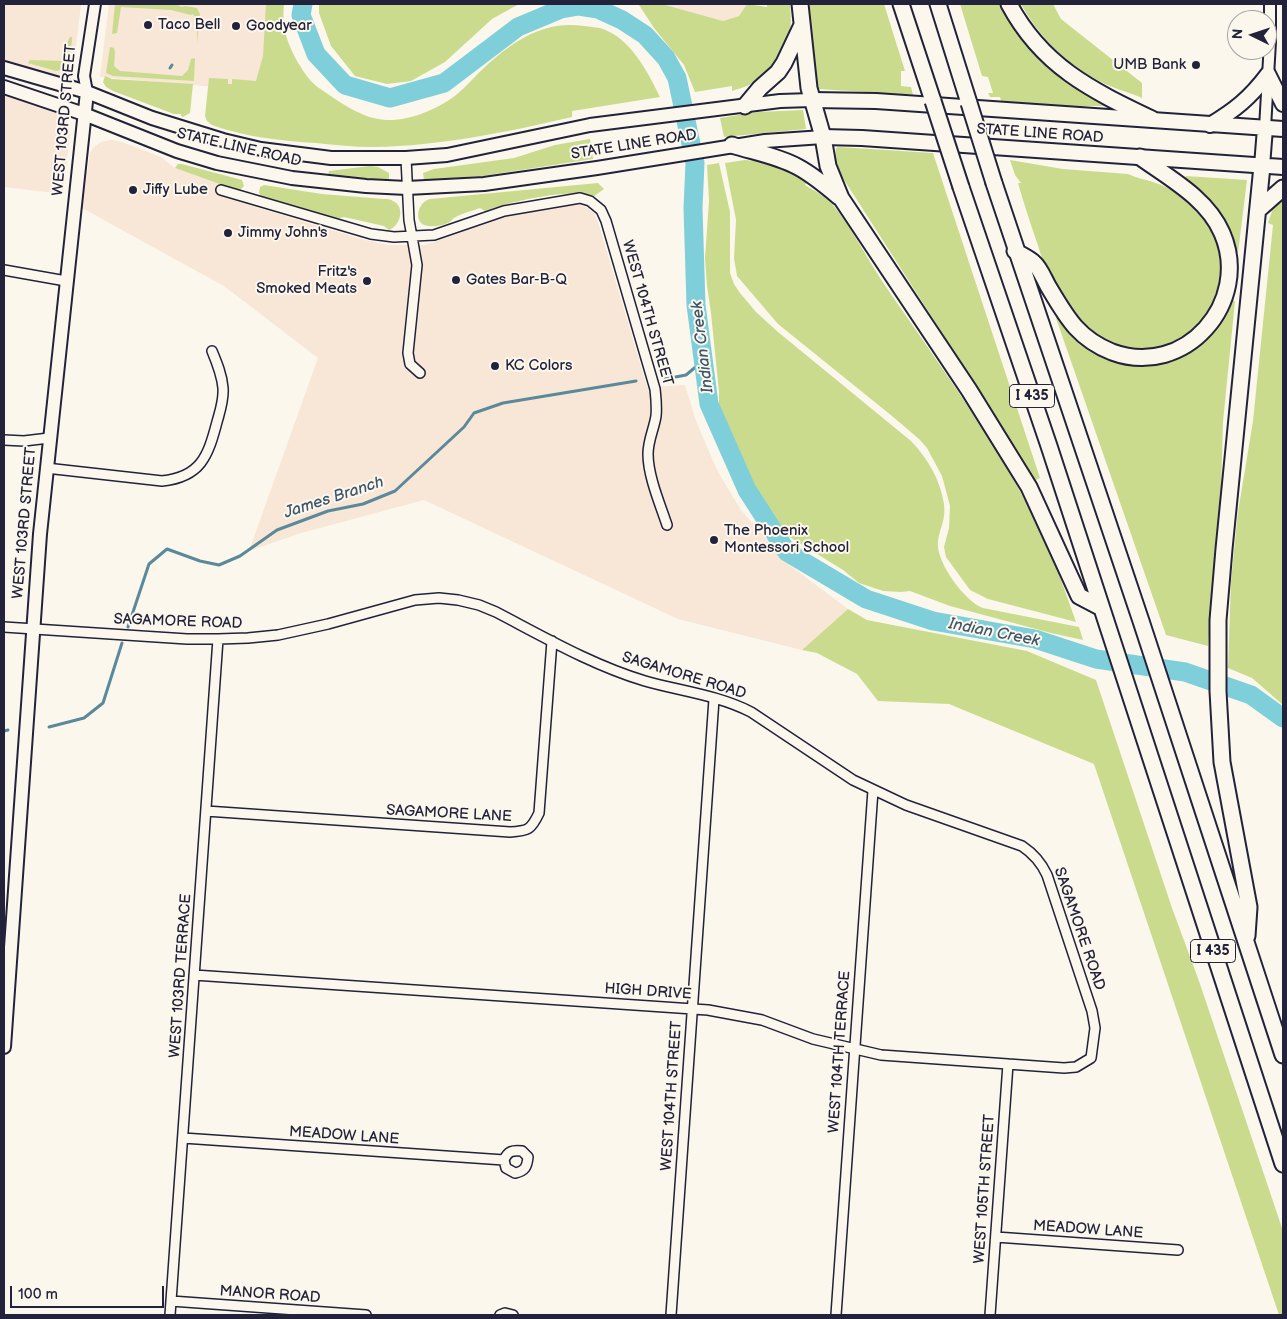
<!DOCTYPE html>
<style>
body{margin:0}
#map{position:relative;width:1287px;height:1319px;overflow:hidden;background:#fbf7ec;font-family:"Balsamiq Sans",sans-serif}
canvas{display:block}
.frame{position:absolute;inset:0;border:5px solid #22223b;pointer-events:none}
.north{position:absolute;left:1227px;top:10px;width:50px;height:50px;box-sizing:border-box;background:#fbf7ec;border:1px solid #a4a2a5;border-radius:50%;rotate:274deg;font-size:14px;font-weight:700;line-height:20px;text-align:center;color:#22223b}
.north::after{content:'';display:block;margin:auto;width:18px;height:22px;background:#22223b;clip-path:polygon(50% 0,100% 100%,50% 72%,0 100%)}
.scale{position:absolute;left:10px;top:1286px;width:154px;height:22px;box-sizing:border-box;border:2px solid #22223b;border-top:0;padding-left:6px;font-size:15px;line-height:18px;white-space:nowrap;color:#22223b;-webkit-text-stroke:4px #fbf7ec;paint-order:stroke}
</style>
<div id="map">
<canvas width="1287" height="1319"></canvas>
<div class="frame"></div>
<div class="north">N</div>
<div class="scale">100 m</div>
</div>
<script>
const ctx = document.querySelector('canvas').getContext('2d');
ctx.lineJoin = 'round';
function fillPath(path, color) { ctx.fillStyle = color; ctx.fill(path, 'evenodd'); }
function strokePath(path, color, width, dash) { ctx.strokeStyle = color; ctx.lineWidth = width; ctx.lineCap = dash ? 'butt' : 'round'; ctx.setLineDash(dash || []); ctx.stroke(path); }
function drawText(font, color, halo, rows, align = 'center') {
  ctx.font = font + ' "Balsamiq Sans",sans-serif'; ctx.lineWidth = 4; ctx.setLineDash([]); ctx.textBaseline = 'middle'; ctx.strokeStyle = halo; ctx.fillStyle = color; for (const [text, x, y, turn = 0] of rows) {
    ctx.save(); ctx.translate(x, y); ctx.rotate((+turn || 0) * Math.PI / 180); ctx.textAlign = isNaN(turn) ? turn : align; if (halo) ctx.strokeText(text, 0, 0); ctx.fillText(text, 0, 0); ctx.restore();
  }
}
fillPath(new Path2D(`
 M4 4H81L75 55 72 65 67 72 58 75 50 74 4 61Z
 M109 4H268L263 91 100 77Z
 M662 4H747L739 16 723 21Z
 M4 95 56 111 66 120 69 126 70 135 63 194 4 187Z
 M111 140 122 142 161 157 175 168 228 187 226 198 365 240 388 245H425L506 217 578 204 588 208 594 213 598 222 647 387 685 385 696 421 717 470 741 510 788 564 848 609 802 650 678 619 424 500 301 533 249 551 318 358 224 286 82 208 90 153 94 147 101 142Z`), '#f8e6d6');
fillPath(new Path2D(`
 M115 4H175L182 7 185 6 197 8 200 14 197 43V25L198 23 193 14 191 15 171 10 121 7 117 33 112 34Z
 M266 4H284C283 13 283 21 285 30 287 46 305 79 319 88 338 101 362 119 386 120 410 121 438 109 456 95 467 86 476 75 486 66 514 40 545 20 584 26 590 27 597 27 603 29 631 39 648 72 660 97L572 111V117C507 132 441 146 373 147 354 147 335 145 316 143 281 141 245 137 212 125L207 121 205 116 209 78 228 79V84H232V79L256 81 263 56Z
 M319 4H519L492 19 445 62 411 81 387 84 355 76 331 46 319 13Z
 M636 4H662L723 21 739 16 747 4 767 7V4H790C792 33 792 46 772 68 760 81 749 86 732 91V86L695 92 684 65 654 28 639 5Z
 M808 4H884L905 71H901V86L911 87 913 95 818 89 816 84Z
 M960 4H1004L1059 74 1077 88 1105 103V106H1084L1083 107 1001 101 1000 97H990L988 93H993L988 77 982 76Z
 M1021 4H1053L1061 19 1142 83V98C1128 92 1112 88 1099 81 1066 63 1039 37 1021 4Z
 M70 37H72V40L69 63 64 69 56 71 28 63 30 60 63 61C68 54 65 44 70 37Z
 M110 47 114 48 115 52 114 66 120 71 182 76 188 70 191 59 195 58 194 81 113 76 106 73Z
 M105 76 112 79 193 84 190 113 183 117 181 116V114H174L113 91 106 87 103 82Z
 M803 110 806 129 724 137 720 118 758 112Z
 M590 139 593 159 482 176 424 180 423 173 434 169 514 158 555 145Z
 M839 147 933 153 1040 478 1034 481 1024 461 841 175 835 157 836 148Z
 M745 160 775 163 808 181 805 185C815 191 825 196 833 205 852 228 869 262 886 287 939 364 995 440 1037 523 1053 555 1064 588 1076 622L988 599 970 590 946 557 944 547 949 528 950 506 942 476 927 448 919 439 892 416 778 324 737 276 734 258 736 220 725 163Z
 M1010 160 1063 169 1128 174C1136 178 1144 179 1153 182 1174 189 1192 201 1205 218 1218 234 1224 255 1222 275 1213 355 1118 373 1072 312 1067 306 1064 299 1060 293 1055 284 1049 275 1045 266 1041 257 1039 247 1035 237 1029 219 1023 201 1018 183H1021L1015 175Z
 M719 163 730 212V273L734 284 740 293 756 312 778 332 911 441C928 459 940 479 944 504 946 520 940 527 938 541 935 561 965 602 983 608L1079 627 1083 640 1051 633 950 606 910 591 901 592 883 591 859 583 843 570 788 536 776 522 732 449 719 416V392L711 313 707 286 705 258 709 201 707 165Z
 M178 164H182L242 180 244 186 240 190 228 187 175 168Z
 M370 166 378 167 389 173V180L328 176 329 171Z
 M1186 176 1247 180 1238 253 1234 252 1183 181Z
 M598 183 604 189 593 197C570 187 509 202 485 211L480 208C472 211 462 213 454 218 452 219 451 222 448 223 444 225 434 227 429 226 412 225 417 202 430 199Z
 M264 185 322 194 384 199C387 199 390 199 393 201 406 207 400 226 389 230L384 226 344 217 336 219 262 198 259 193 260 187Z
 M1283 193V705L1252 678 1228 668 1231 581 1238 512 1253 421 1273 225 1268 223 1274 205Z
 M1231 300 1235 301 1223 422 1221 492 1208 646 1166 635 1056 318 1059 316 1073 331 1159 360 1223 315Z
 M848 609 867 620 1027 651 1096 680 1172 908 1199 981 1283 1231V1315H1279L1094 764 949 704 878 701 857 674 817 653 802 650Z`), '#cbdb8e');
strokePath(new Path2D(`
 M170 68 172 65
 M665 379 686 375 704 360
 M128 627 149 564 167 549 200 561 219 565 240 556 277 530 328 511 363 504 395 491 464 427 474 413 503 403 636 381
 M49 727 84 718 103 703 122 643
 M4 731 8 730`), '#5a8a9a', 3);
strokePath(new Path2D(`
 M303 4 301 15 316 54 345 85 390 98 444 83 518 27 561 9 579 6 598 9 622 20 645 35 666 58 677 78 695 163 693 208 696 305 709 404 747 490 787 552 866 599 933 621 1035 639 1096 659 1185 672 1251 695 1283 718`), '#7fcfda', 19);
const minor = new Path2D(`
 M406 158 409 220 417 265 408 353 410 364 420 373
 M221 190 371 234 394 237 434 235 504 211 580 198 590 201 601 210 606 221 655 389C656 398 657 406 656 416 654 429 648 440 648 454 648 476 660 504 667 525
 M4 270 66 281
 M4 440 24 441 49 438
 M46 468 162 481C201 477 208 456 217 422 220 411 224 400 223 388 222 375 217 363 212 351
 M4 627 187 639H218L248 638 278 635 328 624 415 600 439 598 458 600 479 605 496 612C544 637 592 665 645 681 680 691 718 695 751 712L853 780 906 805 1022 846C1034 854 1041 862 1047 875L1092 1011 1095 1028 1091 1058 1076 1067 1064 1068 881 1055 813 1039 762 1020 708 1010 194 975
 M206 811 510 832C528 831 531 830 539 813L552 641
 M183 1138 504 1160 506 1168 515 1173C525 1171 527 1167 528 1157L522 1151C512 1150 508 1151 504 1160
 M996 1237 1178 1250
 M171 1301 366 1315
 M170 1315 218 639
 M500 1315 505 1313 513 1315
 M671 1315 714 699
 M836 1315 873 790
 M990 1315 1008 1064`);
const tertiary = new Path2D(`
 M87 92 84 76 95 4
 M1265 128 1270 42V4`);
const secondary = new Path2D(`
 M4 68 87 92 152 118 223 140 261 149 331 158H406L447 155 590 125 780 101 812 100
 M4 87 84 114 177 151 217 163 292 178 366 186 407 188 484 184 597 168 765 141 823 137
 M4 1047 40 534 87 92`);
const primary = new Path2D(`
 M812 100 876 101 1283 129
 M1210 125C1235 110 1250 98 1268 74L1283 104
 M823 137 862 138 1283 167
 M1262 166 1265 128`);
const motorway = new Path2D(`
 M800 4 809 88 823 137 828 166 841 198 969 390 1029 487 1079 596 1100 607
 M901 4 933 101
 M938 4 969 103
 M1009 4C1042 66 1091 90 1152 119
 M745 106 760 88 778 72 784 63 802 25
 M732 145C754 152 778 156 798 167 813 175 826 186 839 197
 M994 183 1141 621 1283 1055
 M961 187 1049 446 1283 1164
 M1258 210 1283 188
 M1015 251C1021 255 1029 258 1034 263 1040 268 1044 279 1048 286 1066 316 1077 338 1112 352 1185 379 1252 302 1222 233 1207 198 1169 178 1140 157
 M1247 936 1249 907 1222 762 1218 691V620L1224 549 1262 166`);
strokePath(minor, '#22223b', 12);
strokePath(tertiary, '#22223b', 14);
strokePath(secondary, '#22223b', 16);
strokePath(primary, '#22223b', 18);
strokePath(motorway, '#22223b', 19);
strokePath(minor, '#fbf7ec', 9);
strokePath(tertiary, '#fbf7ec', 10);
strokePath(secondary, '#fbf7ec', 12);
strokePath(primary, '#fbf7ec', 14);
strokePath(motorway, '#fbf7ec', 15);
const motorwayBridge = new Path2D(`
 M933 101 961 187
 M969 103 994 183`);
strokePath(motorwayBridge, '#22223b', 19, []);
strokePath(motorwayBridge, '#fbf7ec', 15);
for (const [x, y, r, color] of [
 [148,25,5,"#22223b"],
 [236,26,5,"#22223b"],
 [1196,65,5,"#22223b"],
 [133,190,5,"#22223b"],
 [228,233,5,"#22223b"],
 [456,280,5,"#22223b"],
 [367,281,5,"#22223b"],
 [495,366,5,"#22223b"],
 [714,540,5,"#22223b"]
]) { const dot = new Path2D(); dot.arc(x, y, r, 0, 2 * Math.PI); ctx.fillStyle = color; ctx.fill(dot); strokePath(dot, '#fbf7ec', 2); }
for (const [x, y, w] of [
 [1032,396,45],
 [1213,951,45]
]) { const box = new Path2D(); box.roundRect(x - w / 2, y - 11.5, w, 23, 4); ctx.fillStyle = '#fbf7ec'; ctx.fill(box); strokePath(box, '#22223b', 1); }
drawText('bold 14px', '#22223b', null, [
 ["I 435",1032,396],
 ["I 435",1213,951]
]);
drawText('15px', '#22223b', '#fbf7ec', [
 ["Taco Bell",158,25],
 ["Goodyear",246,26],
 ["UMB Bank",1186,65,"right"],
 ["Jiffy Lube",143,190],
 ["Jimmy John's",238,233],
 ["Fritz's",357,272,"right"],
 ["Smoked Meats",357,289,"right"],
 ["Gates Bar-B-Q",466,280],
 ["KC Colors",505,366],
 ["The Phoenix",724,531],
 ["Montessori School",724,548]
], 'left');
drawText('15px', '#22223b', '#fbf7ec', [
 ["WEST 103RD STREET",65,120,-85],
 ["STATE LINE ROAD",1040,134,4],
 ["STATE LINE ROAD",634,145,-9],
 ["STATE LINE ROAD",239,148,13],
 ["WEST 104TH STREET",647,313,74],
 ["WEST 103RD STREET",25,523,-85],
 ["SAGAMORE ROAD",178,622,2],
 ["SAGAMORE ROAD",684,676,17],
 ["SAGAMORE LANE",449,814,3],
 ["SAGAMORE ROAD",1079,929,71],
 ["WEST 103RD TERRACE",181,976,-86],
 ["HIGH DRIVE",648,992,4],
 ["WEST 104TH TERRACE",840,1052,-86],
 ["WEST 104TH STREET",672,1096,-86],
 ["MEADOW LANE",344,1136,4],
 ["WEST 105TH STREET",985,1189,-86],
 ["MEADOW LANE",1088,1230,4],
 ["MANOR ROAD",270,1295,4]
]);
drawText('italic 16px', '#3e566b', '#fbf7ec', [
 ["Indian Creek",703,347,-97],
 ["James Branch",334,498,-18],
 ["Indian Creek",994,633,11]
]);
</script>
